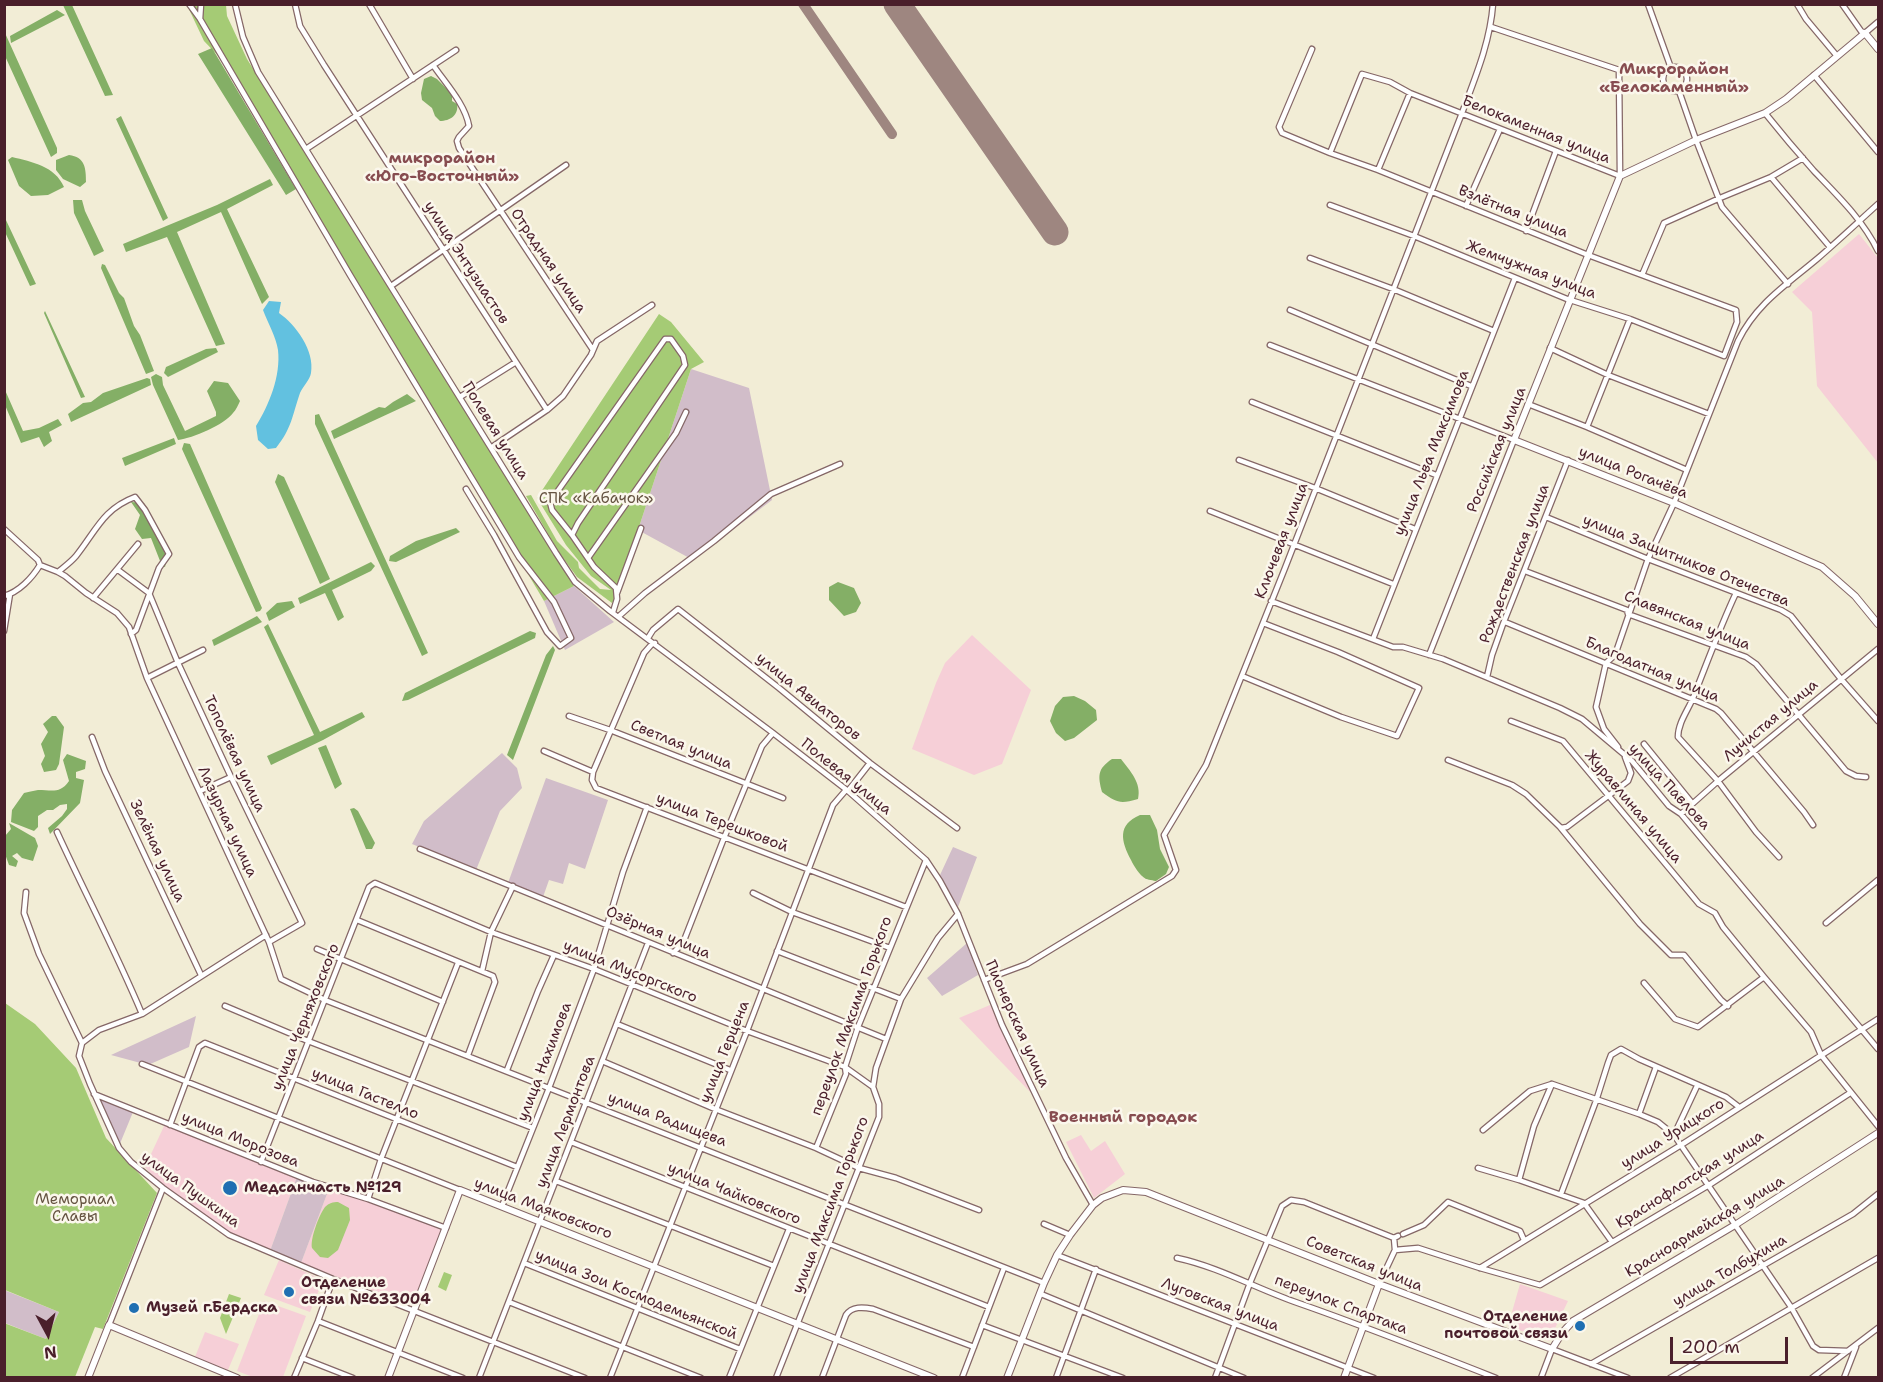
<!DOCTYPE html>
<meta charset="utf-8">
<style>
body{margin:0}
#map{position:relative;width:1883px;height:1382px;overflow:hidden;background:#f2edd6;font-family:"Shantell Sans",sans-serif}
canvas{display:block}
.frame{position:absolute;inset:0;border:6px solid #4a1f2b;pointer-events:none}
.north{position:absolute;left:18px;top:1304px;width:60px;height:60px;-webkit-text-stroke:4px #fbf7ec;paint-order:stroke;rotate:173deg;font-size:16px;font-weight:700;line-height:24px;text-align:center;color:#4a1f2b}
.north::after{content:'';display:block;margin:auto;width:21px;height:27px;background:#4a1f2b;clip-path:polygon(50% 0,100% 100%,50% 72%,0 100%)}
.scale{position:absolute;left:1670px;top:1337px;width:118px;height:27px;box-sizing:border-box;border:3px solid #4a1f2b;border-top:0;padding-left:8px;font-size:18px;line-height:21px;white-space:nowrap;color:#4a1f2b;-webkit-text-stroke:4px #fbf7ec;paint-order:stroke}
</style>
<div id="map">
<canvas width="1883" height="1382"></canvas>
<div class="frame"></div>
<div class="north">N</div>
<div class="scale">200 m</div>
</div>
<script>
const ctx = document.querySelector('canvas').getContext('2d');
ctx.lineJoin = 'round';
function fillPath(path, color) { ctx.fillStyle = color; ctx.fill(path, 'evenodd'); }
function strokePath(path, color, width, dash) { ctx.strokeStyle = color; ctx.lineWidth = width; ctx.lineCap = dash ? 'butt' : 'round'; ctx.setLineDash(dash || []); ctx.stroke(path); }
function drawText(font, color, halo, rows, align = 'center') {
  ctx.font = font + ' "Shantell Sans",sans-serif'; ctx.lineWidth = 5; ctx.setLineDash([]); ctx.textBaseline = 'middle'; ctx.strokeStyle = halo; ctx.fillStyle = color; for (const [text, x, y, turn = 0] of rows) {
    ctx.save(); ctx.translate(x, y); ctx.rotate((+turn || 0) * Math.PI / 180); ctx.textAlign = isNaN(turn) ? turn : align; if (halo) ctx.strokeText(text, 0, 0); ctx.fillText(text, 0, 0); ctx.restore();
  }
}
fillPath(new Path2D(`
 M1859 234 1878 258V463L1817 386 1812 312 1792 292Z
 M972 635 1031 690 1002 764 974 775 912 749 936 683 945 663Z
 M990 1005 1031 1093 959 1018Z
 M165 1124 298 1174 270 1251 222 1229 156 1180 145 1167Z
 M1081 1135 1091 1151 1105 1141 1125 1174 1094 1198 1066 1142Z
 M330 1186 443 1230 413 1306 301 1263Z
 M279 1260 323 1280 310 1312 264 1295Z
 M1520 1284 1568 1301 1549 1341 1508 1326Z
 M264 1301 306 1316 283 1377H253L237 1371Z
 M205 1332 239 1344 228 1370 195 1357Z`), '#f6cfd7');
fillPath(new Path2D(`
 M691 369 749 388 772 500 693 560 638 530Z
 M574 586 614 622 565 650 544 601Z
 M502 753 517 768 522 788 500 811 476 870 412 844 424 821Z
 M546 778 608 800 585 869 569 863 563 884 549 880 543 897 508 883Z
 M953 847 977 857 958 907 940 875Z
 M967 943 978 975 942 996 927 978Z
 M196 1016 189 1047 148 1065 111 1055Z
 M99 1098 133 1112 119 1146 103 1111Z
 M298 1174 330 1186 301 1263 270 1251Z
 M4 1290 59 1312 46 1339 5 1323Z`), '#d1bdc9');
fillPath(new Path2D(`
 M187 5H226L227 16 247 59 574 586 544 601 226 64 204 41Z
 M659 314 671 322 704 362 691 369 638 530 619 594 615 592 616 596 612 603 577 577 558 551 526 496 531 495 557 541 578 562 579 568 600 589 611 590 591 576 566 545 537 498Z
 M5 1003 35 1024 76 1068 106 1138 157 1193 103 1329 95 1327 75 1377H5L4 1323 46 1339 59 1312 5 1290Z
 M338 1202 349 1208 350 1220 338 1250 328 1258 320 1257 312 1248C310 1239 319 1215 325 1207 329 1203 333 1202 338 1202Z
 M444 1272 452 1275 446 1291 438 1287Z
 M229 1294 241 1298 226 1334 220 1318Z`), '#a5cb75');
fillPath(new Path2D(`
 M63 5H72L113 95 105 96Z
 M57 10 65 15 11 43 10 36Z
 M5 33 57 148V153L51 157 5 56Z
 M212 48 296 189 286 195 198 54Z
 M431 76 437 79 452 94V101L457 104C459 115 450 121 440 121L435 116 432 108 422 100 421 93 424 79Z
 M121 116 168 218 163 221 116 119Z
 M69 155C85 157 86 168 86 182L80 187 63 179 56 170V160Z
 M12 157C32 162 55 166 64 187L48 195 31 196 19 186 8 160Z
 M270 179 273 185 227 209 269 297 262 304 221 212 177 232 225 344 216 346 167 237 126 252 123 244 217 205Z
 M73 200H82L85 211 104 251 94 256 74 213Z
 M5 218 36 284 30 286 5 232Z
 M102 264 105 265 119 293 124 298 134 326 140 335 154 371 146 374 101 268Z
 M45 311 85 397 81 398 44 313Z
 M216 348 218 352 168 377 164 373 166 367 206 349Z
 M156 374 162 377 163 385 185 431 216 416V412L207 391 214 381 228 383 240 401C238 405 236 410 233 413 224 425 193 438 178 440L153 385 151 377Z
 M147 378 150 379 151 385 71 422 68 414 83 403 91 402 103 393Z
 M5 390 23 431 39 428 58 419 62 425 49 432 52 441 44 447 39 437 21 443 5 405Z
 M407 394 416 401 334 439 331 431 379 407 385 408 393 402Z
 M319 414 428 653 422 656 315 424V415Z
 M174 438 176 444 125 466 122 458Z
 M184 443 190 444 262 608 260 611 256 612 182 449Z
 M278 474 284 477 330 579 320 584 275 482Z
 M131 502 144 503 167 558 165 567 162 566 151 538 142 539 135 529 140 515Z
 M456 528 460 532 396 562 389 561 390 556 416 541Z
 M371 562 375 566 371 571 332 590 344 617 338 621 325 593 300 604 298 598Z
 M838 582 854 588 861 603 856 612 844 616 829 600V587Z
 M292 601 295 607 269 621 266 613 277 603Z
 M257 616 262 622 214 646 212 640Z
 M268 624 320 732 362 712 365 717 323 740 271 765 267 756 314 735 264 627Z
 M530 631 536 633 535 638 408 700 402 701 405 693Z
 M553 646 555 650 513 760 507 755 546 655Z
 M1074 696 1085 701 1096 710 1097 720 1074 738 1065 741 1056 733 1050 721 1055 706 1063 697Z
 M52 716H56L64 727 59 764 56 770 44 772 41 764 45 756 41 744 48 732 43 724Z
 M326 745 342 784 335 789 318 748Z
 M67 754 86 761 85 769 76 772V778L84 780 80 803 50 834 48 828 62 816 67 809V804L60 805 53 810H47L38 816V827L34 831 11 822 12 810 24 793C28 792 33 791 38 790 52 790 60 794 69 781L63 760Z
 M1112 759H1121C1130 771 1142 783 1138 799 1120 804 1117 803 1102 792 1098 776 1097 769 1112 759Z
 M354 808 358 811 375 843 372 849H366L350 809Z
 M1140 815H1150L1157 830 1160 849 1169 867 1166 874 1156 881C1155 881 1146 879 1146 879 1139 875 1134 866 1131 860 1121 841 1117 825 1140 815Z
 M9 823 35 838 38 846 33 861 22 858 17 853 12 856 18 861 16 867 9 865 5 854V836L11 829Z`), '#84af66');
fillPath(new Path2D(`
 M269 301 281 302 279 313C296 325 315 351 311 373 310 380 303 386 300 393 292 416 292 428 276 448L268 449 258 440 256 426C269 405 281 376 278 350 276 337 268 323 263 310Z`), '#62c1e0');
strokePath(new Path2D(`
 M803 4 892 134`), '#9e8680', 10);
strokePath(new Path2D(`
 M897 4 1055 232`), '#9e8680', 27);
const street = new Path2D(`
 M189 4 200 19
 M201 4 200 19 350 275 519 557 554 602 571 638 560 646 547 632 494 535 466 489
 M235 4 243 37 258 72 556 553 575 582 610 611 773 733 848 791 926 860 940 881 958 914 1002 1025 1066 1158 1093 1205
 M295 4 300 26 324 65 547 410
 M369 4 413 79
 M1648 4 1671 68
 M1797 4 1806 19 1837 56
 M1842 4 1861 31 1865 33 1878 22
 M1312 49 1279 127 1282 133 1330 153 1378 170 1588 255 1736 310 1737 322 1724 356 1630 319 1567 299 1414 236 1330 205
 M433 65C446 84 465 104 469 126L459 137 457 141 459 148 593 350
 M1663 79a12 12 0 1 1 24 0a12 12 0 1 1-24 0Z
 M1814 75 1878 152
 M1679 91 1696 140 1722 207 1788 284
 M1765 113C1781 133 1797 152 1814 171 1838 196 1863 220 1878 251
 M306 149 456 50
 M1330 153 1362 74 1390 82 1410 93 1620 176 1619 70 1491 27
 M1378 170 1410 93
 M1771 177 1830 247
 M1466 206 1500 129
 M1526 231 1556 151
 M1310 258 1393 289 1494 331
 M1642 275 1664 223 1720 198 1771 177 1803 158
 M391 286 566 165
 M1290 310 1471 386
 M1270 345 1514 440 1429 655
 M1550 348 1608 375 1709 414
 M460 397 516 362
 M1252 402 1436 475
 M1528 404 1587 427 1687 470
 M1587 427 1630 319
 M492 447 547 410 563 396 591 355 597 341 652 305
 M1239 460 1315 488 1415 529
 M1210 511 1393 584
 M1546 517 1648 559 1781 610 1791 616 1841 679 1878 721
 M4 529 38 560 40 565 58 572 65 576 86 593 117 613 129 627 147 678 269 942 281 979 325 1000 1044 1283
 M572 535 578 523 685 365 683 356 671 339H665L550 502 552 510 572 535 594 567 616 588 617 599 613 612
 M588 558 676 433 686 412
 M118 570 149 593 178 663 231 777 302 923 269 942
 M1525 571 1627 610 1628 614 1746 657 1756 664 1846 771 1856 776 1866 777
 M58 572C64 567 71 562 76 556 96 531 103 509 135 497L145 510 169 554 159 568 136 630 131 634
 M617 593 641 528
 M1736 593C1720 627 1707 663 1693 698 1688 710 1678 723 1678 737L1718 781 1756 832 1779 857
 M4 596C19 592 32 578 40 565
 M93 598 138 544
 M1271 601 1393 647H1403L1443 659 1560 708 1582 719 1632 761 1669 806 1681 814 1878 1049
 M618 617 645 593 714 541 771 494 840 464
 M1505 622 1716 709 1721 713 1804 812 1813 825
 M4 631 10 594
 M648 638 653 630 678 609 779 688 870 763 957 828
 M1373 639 1515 278
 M1242 676 1341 717 1397 736 1419 688 1338 652 1263 623
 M1487 677 1492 655 1503 624 1568 460
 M147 678 203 650
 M569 716 610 730 783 798
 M1511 721 1563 741 1684 886 1699 904 1715 913 1723 927 1764 977 1811 1032 1821 1055 1878 1126
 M92 737 105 771 201 975
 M1644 744 1692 803
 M1618 747 1604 729 1596 707 1606 663 1615 655 1648 559 1674 503 1738 341C1756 304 1786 285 1817 259 1838 241 1858 222 1878 204
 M544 751 593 772 592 780 596 788 906 907
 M1448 760 1512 785 1526 794 1560 827 1640 924 1671 955H1684L1721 1000 1728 1006
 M593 772 644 653 652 644 655 643
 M200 791 231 777
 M848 791 870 763
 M1681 814 1718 781 1878 649
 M1561 828 1567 827 1628 781 1631 773 1625 757
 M57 832C85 893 116 952 142 1014
 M420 849 886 1039
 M26 892 24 913 39 954 82 1043
 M753 893 792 912 890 948
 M357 920 493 976 495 982 468 1055
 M1826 923 1878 880
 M266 935 142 1014 99 1030 82 1043 79 1056 90 1084 119 1148 131 1162 163 1188 229 1235 333 1279 585 1378
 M317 949 443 1002
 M777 951 901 999
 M673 953 683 943 724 838 762 746 773 733
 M482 971 491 932 513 886
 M984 980 1027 964 1172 876 1176 870 1164 835 1206 765 1285 568 1462 113C1475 78 1490 43 1493 4
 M1644 983 1675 1019 1698 1027 1764 977
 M225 1006 308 1041 533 1128
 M617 1024 730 1070
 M602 1061 715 1109 816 1148 859 1168 896 1178 979 1210
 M142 1064 460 1190
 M507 1070 538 991 554 955
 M1552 1084 1639 1114 1658 1122 1674 1135 1791 1307 1813 1346 1819 1350 1848 1351
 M94 1094 313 1182 368 1199 446 1228
 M1639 1114 1656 1067
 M170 1125 199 1047 205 1043 517 1167
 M1483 1130 1530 1091 1552 1084
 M1674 1135 1697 1086
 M571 1142 989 1307
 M816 1148 846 1074 845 1067 858 1027 926 860
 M261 1162 369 887 375 883 491 932 594 969 747 1031 845 1067 873 1087
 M1478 1168 1519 1180 1584 1203 1612 1242
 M1519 1180 1534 1126 1552 1084
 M556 1181 774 1266
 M1561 1194 1596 1101 1608 1063 1611 1055 1621 1049 1639 1059 1726 1097 1739 1107
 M368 1199 381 1159 458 963
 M502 1206 549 1088 594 969 623 872 647 807
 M1044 1224 1070 1235
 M1403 1234 1424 1225 1448 1202 1520 1231 1524 1240
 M1395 1250 1418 1248 1480 1268 1540 1285 1709 1185 1850 1093
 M1057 1255 1374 1378
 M1177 1258C1219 1267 1257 1289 1298 1303 1364 1326 1430 1352 1496 1378
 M524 1263 740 1349
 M1480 1268 1681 1145 1878 1019
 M1379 1284 1395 1250 1394 1238 1398 1236
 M1041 1294 1244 1378
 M509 1302 701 1378
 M318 1321 463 1378
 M109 1325 163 1188
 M982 1325 1123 1378
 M302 1358 353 1378
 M1591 1364 1853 1214 1878 1194
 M294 1378 318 1321 333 1279
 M479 1378 648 943
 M610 1378 747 1031 833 805 846 790
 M729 1378 789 1229
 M776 1378 879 1117V1104L873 1087 876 1068 901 999 938 938 958 914
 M822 1378 846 1315C852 1306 863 1307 873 1309L974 1347
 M962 1378 1004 1268
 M1056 1378 1096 1269
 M1215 1378 1250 1283 1282 1206 1291 1200 1304 1202 1394 1238
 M1541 1378 1552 1349 1628 1378
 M1670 1378 1878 1258
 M1812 1378 1878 1328
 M1844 1378 1856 1347`);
const secondary = new Path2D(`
 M1878 49 1865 33 1786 99 1765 113 1696 140 1620 176 1514 440 1674 503 1822 567 1855 596 1878 624
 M88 1378 109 1325 237 1378
 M388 1378 460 1190 934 1378
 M1007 1378 1044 1283 1057 1255 1070 1235 1093 1205 1102 1198 1123 1190 1146 1192 1379 1284 1552 1349 1562 1333 1573 1321 1735 1225 1878 1133
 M1344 1378 1379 1284`);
strokePath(street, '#856767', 7);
strokePath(secondary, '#856767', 8);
strokePath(street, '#fff', 4.5);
strokePath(secondary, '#fff', 6);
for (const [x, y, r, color] of [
 [230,1188,8,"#1f6fb2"],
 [289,1292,6,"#1f6fb2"],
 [134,1308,6,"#1f6fb2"],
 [1580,1326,6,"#1f6fb2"]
]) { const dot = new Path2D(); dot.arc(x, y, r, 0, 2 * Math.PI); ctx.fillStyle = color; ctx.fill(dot); strokePath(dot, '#fbf7ec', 2); }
drawText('15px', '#4a1f2b', '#fbf7ec', [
 ["Белокаменная улица",1536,130,22],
 ["Взлётная улица",1513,212,22],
 ["Отрадная улица",548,261,56],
 ["улица Энтузиастов",466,263,57],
 ["Жемчужная улица",1531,270,21],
 ["Полевая улица",495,431,58],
 ["Российская улица",1497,450,-68],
 ["улица Льва Максимова",1432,453,-68],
 ["улица Рогачёва",1633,473,22],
 ["Ключевая улица",1282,541,-69],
 ["улица Защитников Отечества",1686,561,22],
 ["Рождественская улица",1515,564,-69],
 ["Славянская улица",1687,621,22],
 ["Благодатная улица",1652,670,23],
 ["улица Авиаторов",808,697,39],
 ["Лучистая улица",1771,721,-40],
 ["Светлая улица",681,745,22],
 ["Тополёвая улица",234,754,65],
 ["Полевая улица",846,777,39],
 ["улица Павлова",1669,787,47],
 ["Журавлиная улица",1633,807,50],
 ["Лазурная улица",227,822,65],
 ["улица Терешковой",722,823,21],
 ["Зелёная улица",157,851,65],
 ["Озёрная улица",658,933,23],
 ["улица Мусоргского",630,972,22],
 ["переулок Максима Горького",852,1016,-70],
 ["улица Черняховского",306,1017,-68],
 ["Пионерская улица",1017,1024,66],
 ["улица Герцена",725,1052,-68],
 ["улица Нахимова",545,1062,-69],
 ["улица Гастелло",365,1094,22],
 ["улица Радищева",667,1120,21],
 ["улица Лермонтова",566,1122,-69],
 ["улица Урицкого",1673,1134,-32],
 ["улица Морозова",240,1140,22],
 ["Краснофлотская улица",1690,1180,-32],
 ["улица Пушкина",190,1190,36],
 ["улица Чайковского",734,1194,22],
 ["улица Максима Горького",831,1205,-69],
 ["улица Маяковского",543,1209,21],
 ["Красноармейская улица",1705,1227,-31],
 ["Советская улица",1364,1264,22],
 ["улица Толбухина",1730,1271,-30],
 ["улица Зои Космодемьянской",636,1295,22],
 ["Луговская улица",1220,1305,21],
 ["переулок Спартака",1341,1305,21]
]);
drawText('15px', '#655341', '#fbf7ec', [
 ["СПК «Кабачок»",596,499],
 ["Мемориал",75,1200],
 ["Славы",75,1217]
]);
drawText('bold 15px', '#4a1f2b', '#fbf7ec', [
 ["Медсанчасть №129",244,1188],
 ["Отделение",301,1283],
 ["связи №633004",301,1300],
 ["Музей г.Бердска",146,1308],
 ["Отделение",1568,1317,"right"],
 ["почтовой связи",1568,1334,"right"]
], 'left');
drawText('bold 16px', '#874c50', '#fbf7ec', [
 ["Микрорайон",1674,70],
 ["«Белокаменный»",1674,88],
 ["микрорайон",442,159],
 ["«Юго-Восточный»",442,177],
 ["Военный городок",1123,1118]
]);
</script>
